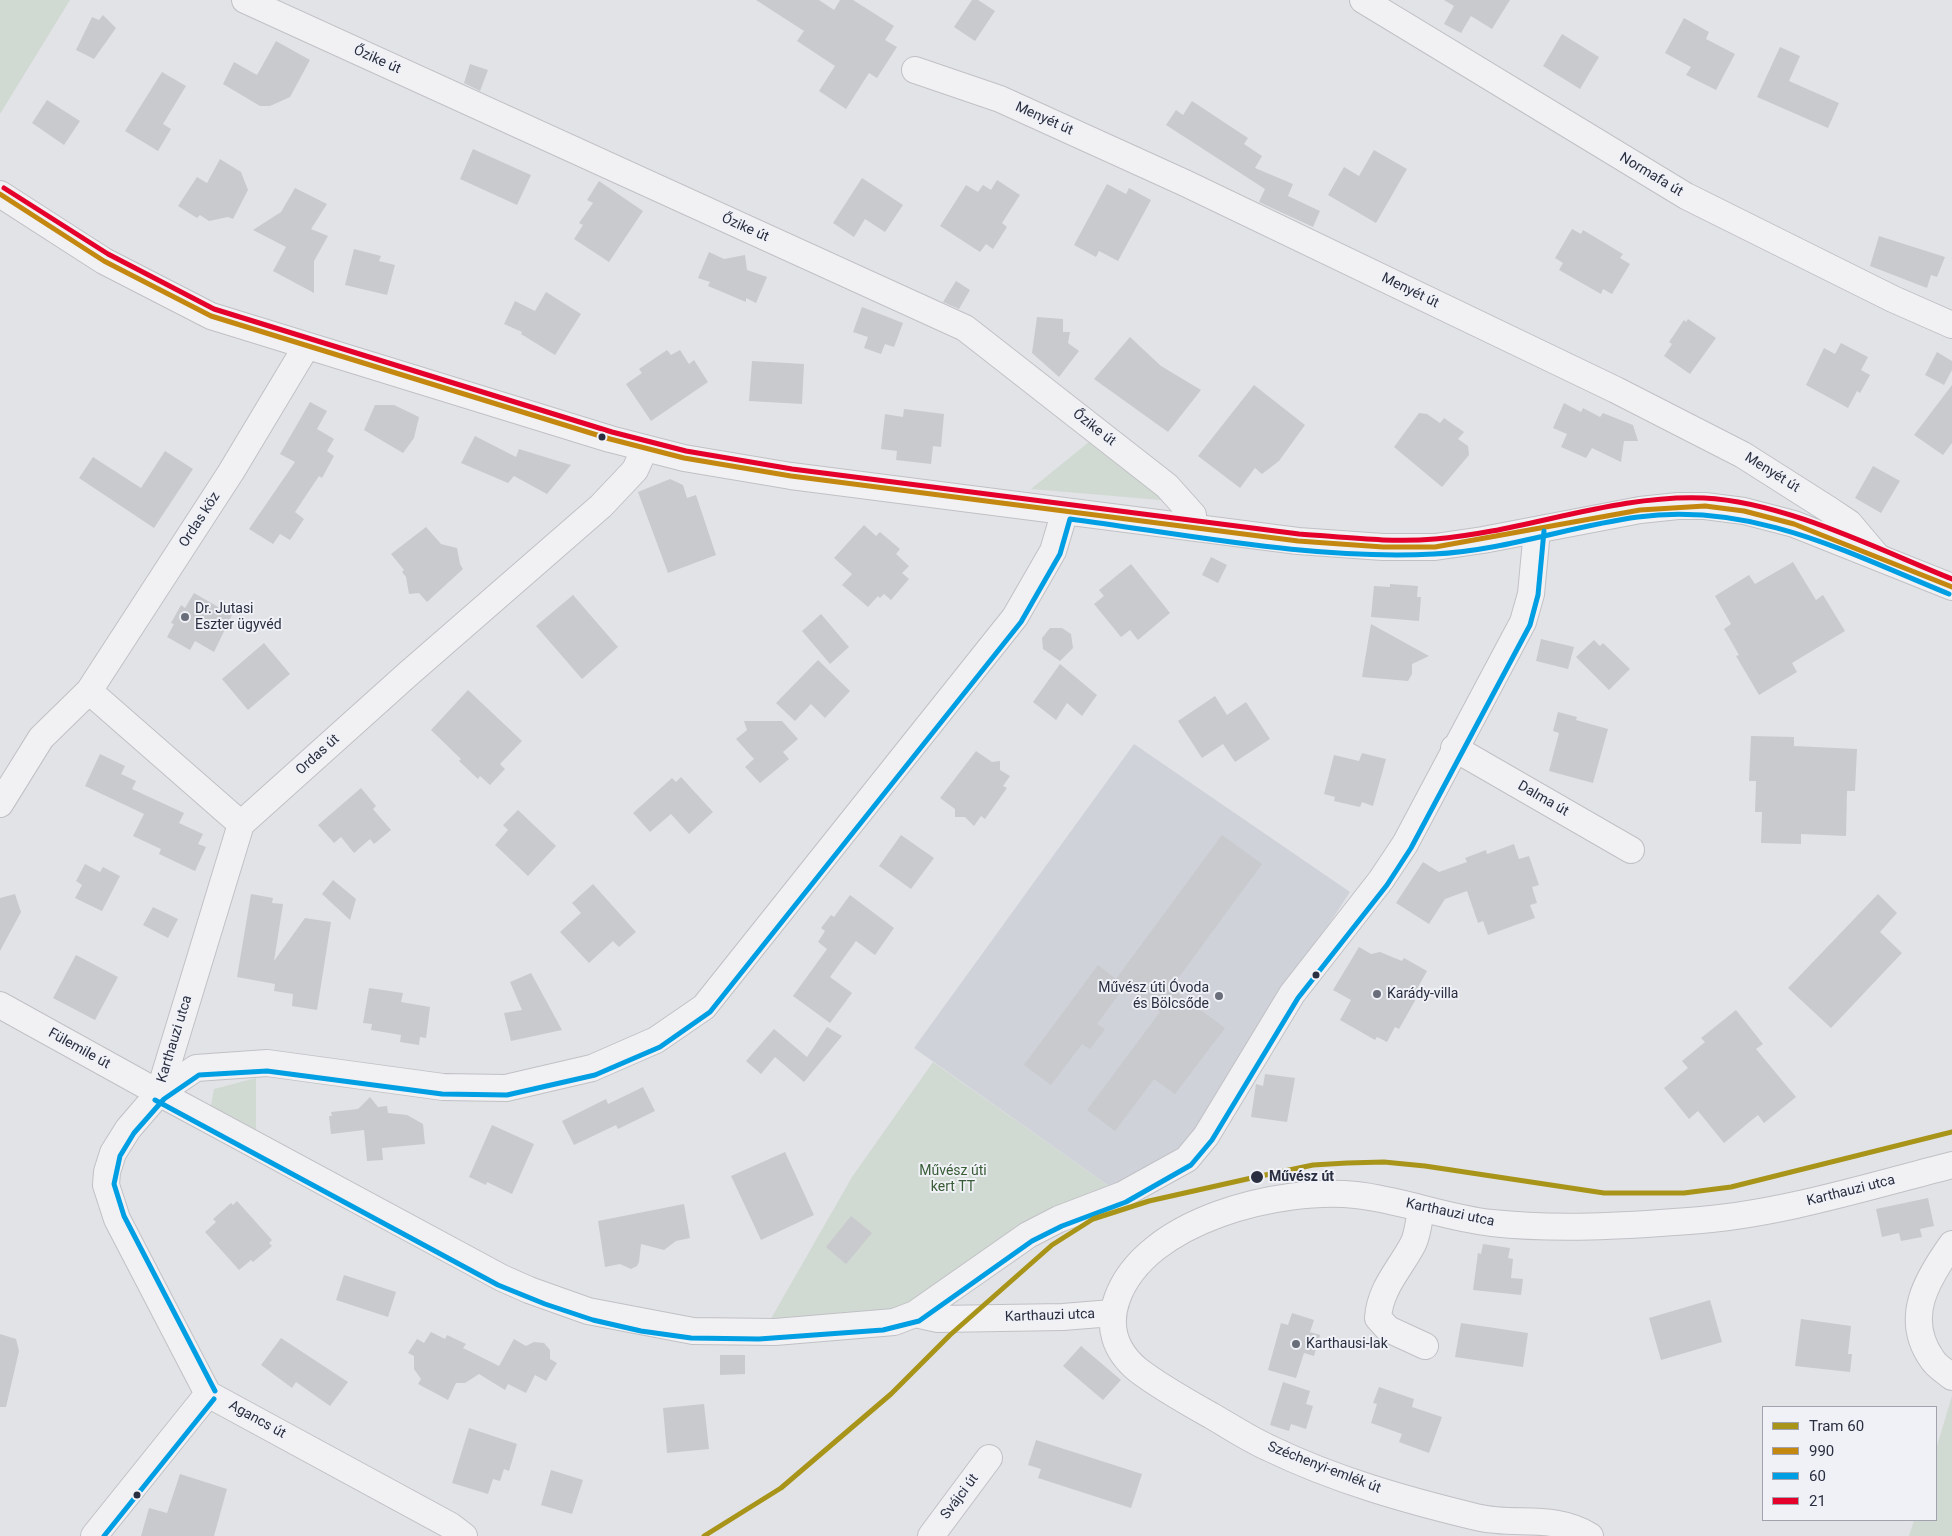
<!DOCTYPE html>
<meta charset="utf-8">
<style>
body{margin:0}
#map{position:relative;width:1952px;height:1536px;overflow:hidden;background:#e2e3e7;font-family:Roboto,sans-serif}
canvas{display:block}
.legend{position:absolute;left:1762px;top:1406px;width:175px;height:115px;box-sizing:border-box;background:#eff1f6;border:1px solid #a0a3ad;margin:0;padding:6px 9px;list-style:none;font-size:15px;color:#292e40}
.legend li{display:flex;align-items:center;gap:10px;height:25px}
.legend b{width:25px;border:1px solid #a0a3ad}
</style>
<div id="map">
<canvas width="1952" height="1536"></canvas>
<ul class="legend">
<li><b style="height:6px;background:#a9941a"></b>Tram 60</li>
<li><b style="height:6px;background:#c48810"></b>990</li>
<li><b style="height:6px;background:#009ee3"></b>60</li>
<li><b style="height:6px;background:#e4002b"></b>21</li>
</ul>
</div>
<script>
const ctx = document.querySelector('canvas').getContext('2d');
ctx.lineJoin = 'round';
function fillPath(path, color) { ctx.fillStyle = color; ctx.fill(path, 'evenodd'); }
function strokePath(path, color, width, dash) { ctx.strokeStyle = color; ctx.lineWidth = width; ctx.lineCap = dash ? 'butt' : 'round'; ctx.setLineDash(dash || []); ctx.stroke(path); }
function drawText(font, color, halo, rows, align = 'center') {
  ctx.font = font + ' Roboto,sans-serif'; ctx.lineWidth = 4; ctx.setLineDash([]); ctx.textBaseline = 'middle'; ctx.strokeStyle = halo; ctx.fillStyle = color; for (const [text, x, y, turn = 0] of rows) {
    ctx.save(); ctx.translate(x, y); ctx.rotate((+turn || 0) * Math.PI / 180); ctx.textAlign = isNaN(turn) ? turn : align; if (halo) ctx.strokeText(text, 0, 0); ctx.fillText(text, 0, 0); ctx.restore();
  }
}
fillPath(new Path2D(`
 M1134 744 1350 892 1182 1150 1116 1191 914 1048Z`), '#d0d2da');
fillPath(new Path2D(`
 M0 0H70L0 114Z
 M1095 437 1163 493 1160 500 1031 489Z
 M933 1062 1116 1191 917 1302 888 1310 769 1322 852 1177Z
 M256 1078V1134L210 1111 214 1089Z
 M1952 1396V1536H1909L1914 1520H1936V1449Z`), '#d1dad2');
fillPath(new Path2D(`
 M756 0H819L834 10 840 0H853L894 26 885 40 897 47 877 78 869 73 846 109 819 91 835 66 797 41 804 31Z
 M972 0H978L995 11 975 41 954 27Z
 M1444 0H1510L1492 29 1471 16 1461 33 1444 24 1454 6Z
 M103 15 116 28 94 59 76 50 92 17 99 20Z
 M1684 18 1709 32 1706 39 1735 54 1716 90 1686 75 1691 67 1665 53Z
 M1562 34 1599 57 1580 89 1543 66Z
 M276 41 310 60 290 97 270 106H260L223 84 234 62 257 75Z
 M1780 47 1800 56 1789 81 1839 103 1828 128 1757 97Z
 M470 64 488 70 480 91 464 83Z
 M162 72 186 86 163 124 171 129 158 151 125 131Z
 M47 100 80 121 64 145 32 123Z
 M1192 101 1248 138 1244 144 1262 156 1255 168 1293 184 1288 196 1320 211 1313 227 1259 202 1265 189 1166 125 1176 110 1183 115Z
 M473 149 531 175 517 205 460 179Z
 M1374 150 1407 169 1376 223 1328 195 1344 167 1359 176Z
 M220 159 241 172 248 190 233 219 228 217 209 221 200 215 197 218 178 206 197 177 207 183Z
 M862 178 903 205 885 232 865 219 854 237 833 223Z
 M997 180 1020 195 1002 223 1007 227 993 249 986 244 980 252 940 226 966 185 978 192 983 185 991 190Z
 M599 181 643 211 609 262 574 239 583 225 579 223 593 203 587 200Z
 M1107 184 1126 194 1129 188 1151 200 1118 261 1099 251 1096 257 1074 245Z
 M295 188 327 204 311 229 328 236 314 261V293L273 271 286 247 253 230 281 212Z
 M1572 229 1581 234 1583 230 1623 254 1620 258 1630 264 1612 294 1603 289 1601 294 1559 270 1563 263 1555 258Z
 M1879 236 1945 257 1937 277 1931 275 1927 288 1870 266Z
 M354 249 381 256 379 261 395 265 387 295 345 285Z
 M709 252 724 259 745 255 747 270 767 277 756 303 746 298V302L708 286 710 282 698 278Z
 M956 281 970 290 959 309 943 302Z
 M546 292 581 314 555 355 521 334 522 332 504 324 515 301 535 311Z
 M862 307 903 323 894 347 885 344 881 354 864 348 868 337 853 332Z
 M1037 317 1063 319V332H1070L1068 343 1079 351 1059 377 1032 353Z
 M1688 319 1716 338 1690 374 1664 356 1672 344 1669 342 1684 320 1686 322Z
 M1130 337 1161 366 1201 390 1168 432 1094 379Z
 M1841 343 1868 357 1861 370 1870 375 1860 393 1857 391 1848 408 1806 385 1824 348 1835 354Z
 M667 350 671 355 680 350 689 364 694 360 708 382 651 421 626 384 642 373 639 369Z
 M1937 352 1952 361V370L1944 385 1925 375Z
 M752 361 804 364 802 404 749 401Z
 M1254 385 1305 425 1279 461 1262 474 1255 468 1240 488 1198 456Z
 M1952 385V443L1943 455 1914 435Z
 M310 402 327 411 317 429 334 439 327 451 334 456 322 478 319 476 295 512 304 519 290 540 280 534 273 544 249 529 295 462 280 454Z
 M1564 403 1581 412 1583 408 1600 417 1603 413 1633 425 1638 441H1624L1621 462 1592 448 1586 458 1561 447 1567 434 1553 428Z
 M375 405H394L419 417 414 438 403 453 364 430Z
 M904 409 944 414 941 447 933 446 931 464 896 460 897 451 881 449 885 414 903 417Z
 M1419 413 1427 414 1440 423 1444 418 1464 432 1458 439 1468 446 1469 455 1442 487 1394 447Z
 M475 436 516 457 519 449 571 465 547 494 514 476 508 483 461 463Z
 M165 451 193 469 154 528 79 478 93 457 141 488Z
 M1873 466 1900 481 1881 513 1855 498Z
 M670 479 683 485 687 498 696 495 716 555 668 573 638 492Z
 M864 525 876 536 880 532 900 549 896 554 909 566 902 573 909 579 891 600 884 594 880 598 878 596 868 607 842 585 852 574 834 558Z
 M426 527 441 544 457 548 460 564 463 569 427 602 419 593 409 594 406 577 402 572 404 570 391 554Z
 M1211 557 1227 565 1218 583 1202 575Z
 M1793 562 1816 600 1823 595 1845 631 1792 663 1797 672 1759 695 1736 656 1739 655 1724 629 1731 624 1715 596 1749 575 1755 584Z
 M1131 564 1170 613 1138 640 1130 630 1121 637 1094 604 1104 596 1099 590Z
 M1390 584 1418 586 1417 597H1421L1419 621 1371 617 1374 586 1390 587Z
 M194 593 232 615 214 652 195 641 190 650 167 637 174 624 171 623 181 605 185 608Z
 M573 595 618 647 582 679 536 626Z
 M821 614 849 647 830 664 802 631Z
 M1371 624 1429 656 1412 664V674L1408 681 1362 677Z
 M1050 628H1062L1071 634 1073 648 1060 661 1043 649 1042 638Z
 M1541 639 1574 647 1568 669 1536 661Z
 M1594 640 1600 646 1603 643 1630 669 1609 690 1576 657Z
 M264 643 290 674 248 710 222 679Z
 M818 660 850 691 825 718 811 704 795 721 776 703Z
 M1060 664 1097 695 1082 716 1067 703 1056 720 1033 702Z
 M468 690 522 741 500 764 505 769 490 785 480 776 478 779 459 761 461 759 431 730Z
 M1215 696 1227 715 1246 702 1270 739 1235 762 1223 744 1202 758 1178 721Z
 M1558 712 1577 717 1576 720 1608 729 1593 783 1549 771 1559 733 1553 731Z
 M744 721H782L798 739 783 752 789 759 760 783 745 767 754 759 736 739 747 730Z
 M1751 736 1794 737V746L1857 749 1855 791H1847L1846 836 1801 834V844L1761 843 1762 812H1755L1756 781H1749Z
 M976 751 992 762 1000 761V770L1010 776 1003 786 1007 788 985 819 981 816 974 826 965 817H955V809L940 798Z
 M1362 753 1386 759 1373 806 1362 802 1360 807 1334 801 1335 797 1324 794 1334 755 1359 761Z
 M100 754 125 766 121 774 136 781 132 789 184 813 179 823 203 834 198 844 206 847 195 871 159 854 161 849 133 836 144 814 85 786Z
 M681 777 713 812 689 834 671 814 650 832 633 813 672 778 676 782Z
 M361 788 376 806 373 809 391 830 374 844 370 839 354 853 341 837 334 843 318 825Z
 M518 810 556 846 528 876 495 845 508 830 503 825Z
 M901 835 934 858 911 889 879 866Z
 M1222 835 1262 864 1171 988 1225 1028 1175 1094 1154 1079 1115 1131 1087 1110 1160 1012 1125 986 1097 1024 1105 1029 1090 1049 1082 1044 1051 1085 1024 1065 1098 965 1116 979Z
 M1514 844 1519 859 1529 856 1539 885 1532 887 1537 903 1530 905 1535 918 1488 935 1483 921 1478 923 1467 891 1445 899 1429 924 1396 903 1423 862 1439 872 1467 862 1465 858 1486 850 1487 854Z
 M85 864 100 872 103 867 120 876 102 911 75 898 82 885 76 881Z
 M333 880 356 899 350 920 322 894Z
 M593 884 636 932 619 947 613 941 589 963 560 932 581 913 572 903Z
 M15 894 21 912 0 951V898Z
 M251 894 273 898 272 903 283 904 274 961 305 918 331 922 317 1010 292 1006 293 994 274 991 275 984 237 977Z
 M1878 894 1897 913 1880 932 1902 953 1831 1028 1788 988Z
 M850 895 894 928 875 955 856 941 830 977 852 993 830 1023 793 996 827 949 818 942 825 931 821 928 831 915 834 917Z
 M153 907 178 919 168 938 143 925Z
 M1359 947 1371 954 1380 952 1402 961 1404 958 1427 971 1412 998 1416 999 1399 1029 1395 1027 1387 1042 1377 1037 1375 1040 1340 1020 1351 1000 1333 990Z
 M76 955 118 977 95 1020 53 998Z
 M531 973 562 1030 511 1041 504 1013 522 1010 510 982Z
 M369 988 403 993 401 1002 430 1007 426 1038 420 1037 419 1045 400 1042 401 1035 371 1030 372 1024 363 1023Z
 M1736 1010 1763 1044 1756 1049 1796 1097 1764 1123 1758 1115 1724 1143 1698 1111 1689 1119 1664 1088 1688 1068 1682 1061 1705 1042 1701 1038Z
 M827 1027 842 1036 804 1082 775 1057 761 1074 746 1061 774 1029 807 1057Z
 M1265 1074 1295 1078 1287 1122 1251 1117 1256 1084 1263 1086Z
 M643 1087 655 1111 618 1129 616 1125 574 1145 562 1121 606 1099 608 1104Z
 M370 1097 378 1107 387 1106 388 1113 407 1115 423 1124 425 1144 382 1148 383 1160 367 1161 364 1130 331 1134 329 1116H332L331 1112 358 1109Z
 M492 1125 534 1144 512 1194 487 1182 486 1185 469 1177Z
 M785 1152 814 1215 761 1240 731 1176Z
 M1928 1198 1934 1226 1920 1229 1922 1237 1901 1241 1899 1233 1882 1237 1876 1209Z
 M237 1201 272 1240 269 1243 272 1246 253 1262 251 1260 239 1270 205 1232 216 1222 213 1219 231 1203 233 1205Z
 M684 1204 690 1238 676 1241 664 1250 641 1244 639 1262 637 1266 631 1269 620 1264 605 1267 598 1221Z
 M851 1216 872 1233 846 1264 826 1247Z
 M1483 1244 1510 1248 1508 1258 1513 1259 1511 1278 1523 1279 1521 1295 1473 1290 1478 1253 1481 1254Z
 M344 1275 396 1292 388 1317 336 1300Z
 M1710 1300 1722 1342 1661 1360 1649 1318Z
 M1292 1313 1314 1320 1310 1332 1320 1335 1314 1356 1304 1353 1296 1378 1268 1370 1281 1323 1288 1325Z
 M1801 1319 1851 1326 1848 1354H1852L1850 1372 1795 1366Z
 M1461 1323 1528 1333 1523 1367 1455 1357Z
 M431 1332 445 1339 447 1335 466 1344 463 1348 499 1366 514 1339 526 1346 534 1342 544 1343 550 1350V1359L557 1363 546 1381 535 1375 526 1393 508 1384 505 1390 479 1374 465 1383H456L448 1400 418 1384 421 1379 414 1369V1356L408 1353 417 1339 424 1343Z
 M0 1334 16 1339 19 1351 6 1407H0Z
 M281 1338 348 1382 330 1406 296 1382 292 1388 261 1365Z
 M1081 1346 1121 1380 1103 1400 1063 1366Z
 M720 1355H745V1374L720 1375Z
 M1283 1382 1310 1391 1306 1404 1313 1406 1306 1429 1291 1424 1289 1431 1270 1425Z
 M1379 1387 1414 1399 1412 1407 1442 1417 1429 1453 1399 1442 1402 1434 1371 1423 1377 1404 1373 1403Z
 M704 1404 709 1449 667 1453 663 1408Z
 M469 1428 517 1444 509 1471 504 1469 500 1481 493 1479 488 1494 452 1483Z
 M1036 1440 1142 1474 1131 1508 1038 1478 1041 1469 1028 1465Z
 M551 1470 583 1480 572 1514 541 1505Z
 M180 1474 227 1489 214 1536H141L149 1508 167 1513Z`), '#c8cace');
const minor = new Path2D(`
 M245 0 965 328 1167 486 1193 515 1192 527
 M1363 0 1686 196 1893 299 1952 325
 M915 70 1000 99 1185 183 1616 390 1743 455 1828 509 1849 523 1876 555
 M0 194 104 261 211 316 610 439 684 458 791 476 1298 541 1383 547H1435L1483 540 1640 510 1678 506H1705L1744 511 1794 524 1952 587
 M89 691 241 824
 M1454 748 1631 850
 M0 804 41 738 89 691 231 472 306 347
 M241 824 408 674 601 506 635 470 645 448
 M0 1005 159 1093 502 1278 529 1290 588 1311 693 1331 775 1332 894 1322 915 1314 938 1319 1063 1317 1112 1313
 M159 1093 241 824
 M1421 1209C1419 1220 1418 1234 1413 1244 1400 1269 1380 1288 1378 1318L1388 1329 1425 1346
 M1952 1244C1927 1279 1903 1318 1932 1359 1936 1366 1946 1372 1952 1377
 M915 1314 1028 1235 1059 1219 1122 1195 1187 1159 1206 1136 1292 994 1381 880 1405 844 1523 622 1531 594 1537 530
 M94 1536 208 1394
 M464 1536 451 1526 208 1394 117 1219 106 1185 107 1172 113 1153 128 1129 159 1093 196 1068 267 1063 443 1087 506 1088 592 1068 656 1040 704 1007 1015 617 1053 551 1065 511
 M931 1536 989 1458
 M1590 1536C1552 1513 1516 1527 1476 1517 1406 1500 1335 1480 1269 1448 1249 1439 1231 1427 1212 1416 1187 1402 1160 1387 1138 1370 1115 1351 1107 1327 1117 1299 1145 1219 1282 1187 1356 1195 1402 1200 1446 1218 1492 1223 1556 1230 1624 1226 1689 1221 1778 1215 1866 1187 1952 1165`);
strokePath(minor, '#c0c1c5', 28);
strokePath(minor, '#f1f1f4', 26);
strokePath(new Path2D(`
 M0 194 104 261 211 316 610 439 684 458 791 476 1298 541 1383 547H1435L1640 510 1705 506 1744 511 1794 524 1952 587`), '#c48810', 5);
strokePath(new Path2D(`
 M155 1100 498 1285 545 1304 593 1320 641 1331 691 1338 759 1339 883 1330 919 1321 1032 1241 1062 1226 1126 1202 1191 1165 1212 1140 1298 998 1387 885 1411 848 1530 625 1538 595 1544 531
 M215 1391 124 1216 114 1184 120 1156 134 1133 164 1099 199 1075 267 1071 442 1094 507 1095 595 1075 660 1047 710 1012 1021 622 1060 554 1070 519C1190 535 1313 560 1434 554 1503 551 1570 526 1638 517 1753 502 1846 552 1949 594
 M104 1536 214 1399`), '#009ee3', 5);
strokePath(new Path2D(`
 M4 188 108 254 214 309 612 432 686 451 792 469 1299 534C1344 537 1390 543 1435 539 1524 532 1615 494 1704 498 1785 502 1877 549 1952 579`), '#e4002b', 5);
strokePath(new Path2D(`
 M704 1536 781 1488 891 1394 950 1335 1052 1245 1093 1219 1149 1201 1256 1177 1313 1165 1347 1163 1384 1162 1425 1166 1604 1193H1684L1731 1187 1952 1132`), '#a9941a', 5);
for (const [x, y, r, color] of [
 [602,437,4.5,"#292e40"],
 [185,617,5,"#6a6d7a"],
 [1316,975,4.5,"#292e40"],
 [1377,994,5,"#6a6d7a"],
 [1219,996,5,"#6a6d7a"],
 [1257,1177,7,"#292e40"],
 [1296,1344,5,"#6a6d7a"],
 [137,1495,4.5,"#292e40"]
]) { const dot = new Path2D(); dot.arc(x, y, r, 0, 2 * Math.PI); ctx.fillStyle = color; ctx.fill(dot); strokePath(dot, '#eff1f6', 2); }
drawText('14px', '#292e40', '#eff1f6', [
 ["Őzike út",377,60,24],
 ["Menyét út",1044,119,24],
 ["Normafa út",1651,175,31],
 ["Őzike út",745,228,24],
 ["Menyét út",1410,291,26],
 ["Őzike út",1094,428,38],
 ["Menyét út",1772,473,32],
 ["Ordas köz",200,520,-57],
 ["Ordas út",318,755,-42],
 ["Dalma út",1543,799,30],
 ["Karthauzi utca",175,1039,-73],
 ["Fülemile út",79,1049,29],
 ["Karthauzi utca",1851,1191,-14],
 ["Karthauzi utca",1450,1213,12],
 ["Karthauzi utca",1050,1316,-2],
 ["Agancs út",257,1420,29],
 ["Széchenyi-emlék út",1324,1468,21],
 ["Svájci út",960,1497,-53]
]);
drawText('14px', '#292e40', '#eff1f6', [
 ["Dr. Jutasi",195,609],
 ["Eszter ügyvéd",195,625],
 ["Művész úti Óvoda",1209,988,"right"],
 ["és Bölcsőde",1209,1004,"right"],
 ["Karády-villa",1387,994],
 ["Karthausi-lak",1306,1344]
], 'left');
drawText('14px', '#385c36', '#eff1f6', [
 ["Művész úti",953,1171],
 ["kert TT",953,1187]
]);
drawText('bold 14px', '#292e40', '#eff1f6', [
 ["Művész út",1269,1177]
], 'left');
</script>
